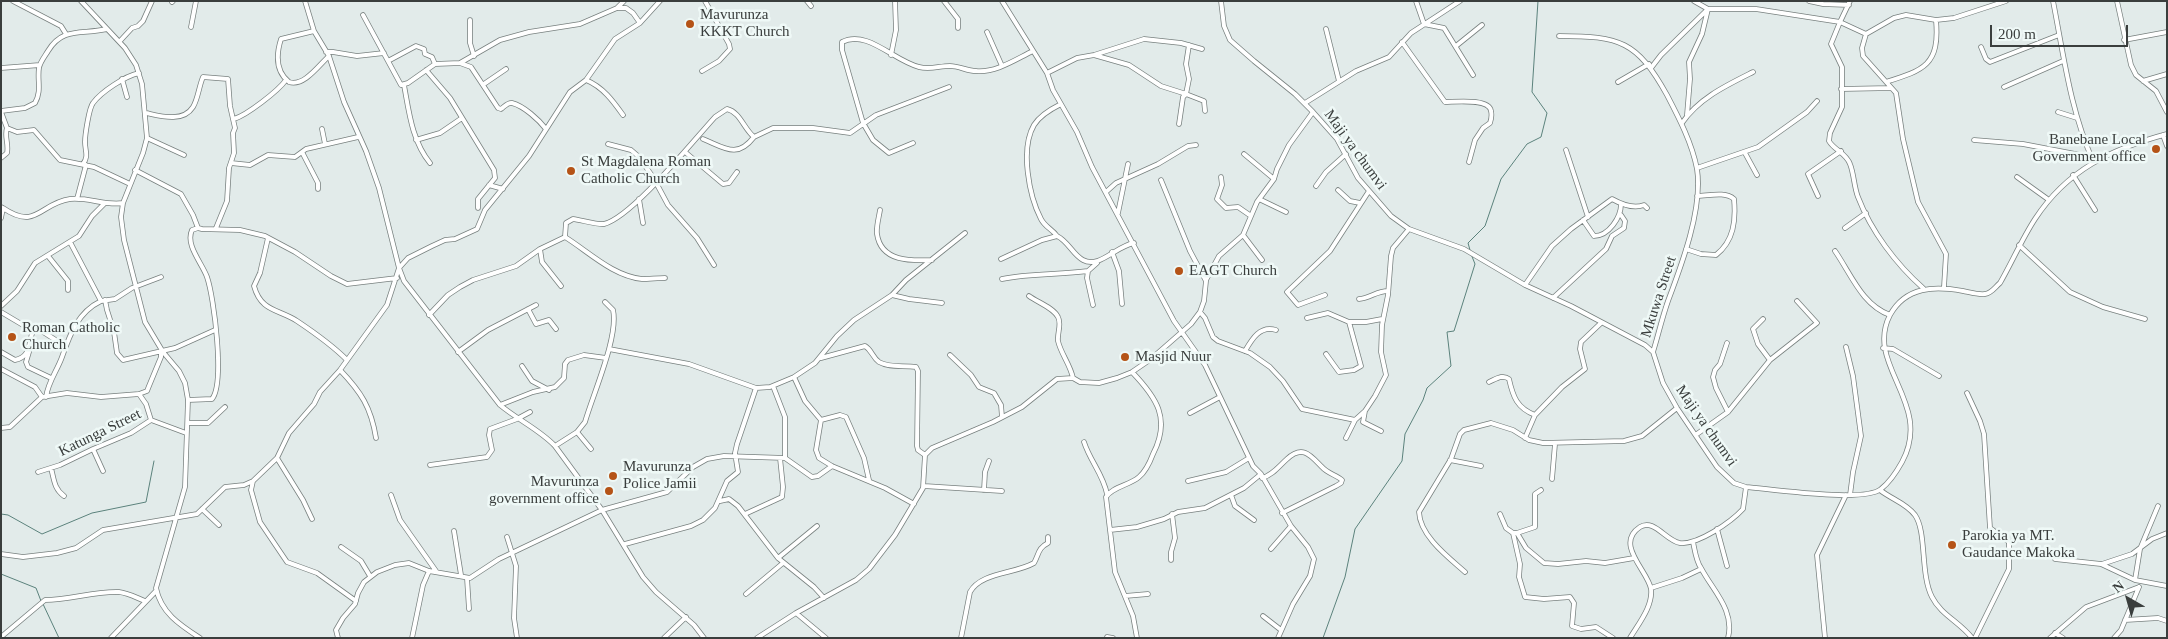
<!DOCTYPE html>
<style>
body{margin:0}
#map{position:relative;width:2168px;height:639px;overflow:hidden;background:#e2ebea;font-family:Georgia,serif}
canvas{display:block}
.frame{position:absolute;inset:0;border:2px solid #3a3e3d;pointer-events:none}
.north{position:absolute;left:2103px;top:574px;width:50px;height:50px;-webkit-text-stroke:4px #eff9f7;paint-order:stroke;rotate:322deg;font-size:14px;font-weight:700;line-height:20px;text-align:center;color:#3a3e3d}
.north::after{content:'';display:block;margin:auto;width:18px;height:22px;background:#3a3e3d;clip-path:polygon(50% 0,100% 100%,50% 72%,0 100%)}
.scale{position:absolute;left:1990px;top:25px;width:138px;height:22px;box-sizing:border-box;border:2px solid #3a3e3d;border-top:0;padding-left:6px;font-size:15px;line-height:18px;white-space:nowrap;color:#3a3e3d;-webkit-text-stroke:4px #eff9f7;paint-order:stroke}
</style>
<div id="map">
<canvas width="2168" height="639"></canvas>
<div class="frame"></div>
<div class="north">N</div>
<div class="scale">200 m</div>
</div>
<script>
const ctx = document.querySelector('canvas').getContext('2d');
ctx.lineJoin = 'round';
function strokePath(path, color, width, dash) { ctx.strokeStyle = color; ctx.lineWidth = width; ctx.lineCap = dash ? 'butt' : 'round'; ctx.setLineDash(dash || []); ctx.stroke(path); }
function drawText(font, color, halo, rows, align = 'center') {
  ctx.font = font + ' Georgia,serif'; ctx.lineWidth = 5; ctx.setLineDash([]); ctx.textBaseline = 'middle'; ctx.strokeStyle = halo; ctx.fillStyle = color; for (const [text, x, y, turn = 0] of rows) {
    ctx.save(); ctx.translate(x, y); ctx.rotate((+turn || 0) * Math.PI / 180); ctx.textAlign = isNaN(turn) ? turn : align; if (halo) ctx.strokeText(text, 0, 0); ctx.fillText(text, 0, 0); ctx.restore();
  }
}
strokePath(new Path2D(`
 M1470 250 1468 243 1485 226 1501 179 1527 144 1541 137 1547 113 1532 92 1538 1
 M1 514 8 515 42 534 92 513 146 502 154 461
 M1 574 36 588 41 601
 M43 604 59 638
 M1323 638 1345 577 1355 529 1402 461 1405 434 1423 400 1427 388 1451 366 1447 332 1454 331 1475 264 1471 254`), '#5b827c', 1);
const minor = new Path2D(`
 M13 1 61 26 66 34
 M81 1 125 48 136 65 142 84 147 138 143 153 123 203 121 217 124 240 145 322 163 352 179 371 185 383 188 400 185 487 156 588C161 613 180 625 200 638
 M305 1 314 31 329 56 344 102 366 151 379 188 399 268 404 281 500 405C518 420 540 430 555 446L602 510 643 577 656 592 694 625 704 638
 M807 1 811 6
 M944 1 958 19V28
 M1002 1 1047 73 1053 90 1077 132 1092 167 1174 321 1205 365 1253 466 1261 474 1291 526 1308 547 1314 559 1310 576 1293 604 1278 638
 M1221 1 1224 26 1230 40 1254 61 1295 94 1313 112 1337 139 1358 178 1391 216 1409 229 1464 249 1525 285 1571 306 1645 345 1653 352 1663 383 1677 408 1717 467 1734 483 1746 487C1771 489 1864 503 1881 489 1890 482 1897 471 1902 462 1934 403 1864 365 1890 315 1906 286 1935 286 1963 291 1969 292 1978 295 1985 294 1992 293 1995 287 2000 283 2012 262 2022 239 2035 219 2067 170 2111 149 2167 134
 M1416 1 1424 24 1444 28 1473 75
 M1809 1 1823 4 1849 5
 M2053 1C2064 57 2070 109 2093 161
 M2117 1 2131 65 2136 75 2156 91 2167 112
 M172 2 173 1
 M617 8 624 1
 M363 15 401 85 408 83 435 64 460 63 500 40 529 32 580 24 617 8H626L633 13 640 23
 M470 20V43L474 56
 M191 27 196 1
 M1326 29 1339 81
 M314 31 281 39C276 55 275 71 289 82 304 87 319 65 329 56
 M987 32 1002 66
 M1866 34 1840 22 1831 44 1842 67V107L1830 133 1829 141C1834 150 1846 153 1850 164 1854 174 1854 187 1858 197 1871 231 1896 264 1923 288
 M1559 36C1620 36 1637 41 1667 95 1679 118 1692 143 1697 169 1703 208 1682 264 1668 301 1662 318 1658 336 1653 352
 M2124 40 2167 32
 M120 41 132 28 138 26 143 21 152 1
 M1402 42 1445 102C1455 102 1489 98 1491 111 1492 115 1491 120 1490 123L1483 128 1475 140 1469 162
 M1189 45 1186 64 1189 79 1186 94 1204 101 1205 111
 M1456 46 1482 25
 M1981 47 1986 59 1990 62 2059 35
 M326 52H333L357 56 384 53
 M891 55 896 30 895 1
 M1094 55 1129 65 1161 86 1186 94 1183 97 1179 124
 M388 61 416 46 424 49 425 54 432 57 435 64
 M460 63 471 67 498 108 501 109C505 106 508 102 512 103 524 106 539 120 546 129
 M1 68 40 65
 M1651 68 1661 55 1708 9H1756L1840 22 1850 1
 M426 70 450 98 494 170 495 178 478 199V208
 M702 71 719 61 730 49 729 44 705 1
 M1047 73 1077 58 1094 55 1144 39 1181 43 1202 49
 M122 79 127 97
 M586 80C603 87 613 101 623 115
 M2143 81 2167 74
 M1618 82 1649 64
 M1886 82C1924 70 1940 65 1936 20
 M484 84 506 69
 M404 85C409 112 412 141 430 163
 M2004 87 2063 61
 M1841 89 1891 88
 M1305 103 1356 71 1389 57 1411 33 1460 1
 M1 111 25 108 35 103C42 91 37 80 39 68 40 62 45 56 48 51 63 26 83 35 107 29
 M1 112 7 128C4 136 9 144 7 153L1 158
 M2058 112 2077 118
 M146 113C160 116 183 123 193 107 198 99 199 86 203 77L228 79 230 106 235 128 233 133 234 153 229 168 227 201 216 228
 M1687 115 1690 79 1689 62 1702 34 1708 9 1694 1
 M234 119C247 115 278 91 286 80
 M1682 123C1699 98 1727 85 1753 72
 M7 128 17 132 34 130 60 160 94 167 130 184
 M322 129 325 144
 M2163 135 2167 146
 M147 138 184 155
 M703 139C725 148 737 159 754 137
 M416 140 440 133 462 118
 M1974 140 2023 144 2091 157
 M913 143 889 153 873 140 863 123 842 50V42C867 29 894 61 919 67 930 70 939 66 950 66 959 66 967 71 976 71 996 73 1016 59 1033 51
 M608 144 631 150 638 156 653 177 668 205 697 238 714 265
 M1566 150 1588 217
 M302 152 318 183V189
 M685 152 723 184 729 183 737 172
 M1745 153 1757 175
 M1244 154 1274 179
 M231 163 250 165 268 155 295 157 306 149 358 137
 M83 164C89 156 85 151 85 142 85 135 89 108 93 103 101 92 125 76 139 73
 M1697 168 1758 147 1807 112 1817 101
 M135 170 181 194 193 215 198 228 202 229 240 230 265 236 295 252 331 276 347 284 397 278
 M2073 175 2095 210
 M1221 177 1222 185 1217 199 1226 208 1238 207 1251 216
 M2017 177 2049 200
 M489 185 503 189
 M1316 186 1326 172 1346 154
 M1338 190 1350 201 1360 203
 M1106 192 1116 183 1158 164 1188 146 1196 145
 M1818 196 1808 174 1841 151
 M77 199 86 165
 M639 199 643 223
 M1259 199 1286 212
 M1 207 3 208 1 218
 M3 208C37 231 40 203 70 199 89 197 105 206 123 203
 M880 210C879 217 876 227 877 234 881 262 911 261 932 260
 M1118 213 1128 164
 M1583 220 1594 236C1609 236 1621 217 1621 204
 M1845 228 1866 213
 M1243 235 1262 260
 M1057 236C1052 229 1045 227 1041 219 1029 196 1020 149 1034 125 1040 115 1051 109 1061 104
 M565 237C589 252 613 276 642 279 649 279 658 278 665 278
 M268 238 260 273 254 286C261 312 279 309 297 321 315 333 332 345 347 360
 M70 242 101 301 115 299 132 288 161 277
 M2019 245 2070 292 2103 307 2145 319
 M540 249 542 262 561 286
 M1686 249 1701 254 1716 255C1734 241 1736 220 1734 199 1725 191 1708 196 1697 196
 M1835 251C1851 274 1862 305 1890 315
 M1112 252 1119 271 1122 304
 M48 256 68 281V290
 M1001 259 1042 240 1057 236C1068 241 1073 255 1083 260 1099 269 1116 246 1134 243
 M1002 279C1030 273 1059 275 1088 271
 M1206 280 1219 256 1243 235 1257 202 1274 179 1277 169 1289 145 1313 112
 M1525 285 1552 246 1571 229 1612 199C1621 204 1634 209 1644 205L1647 208
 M1944 287 1946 254 1918 202 1903 139 1896 93 1863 56 1862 48 1866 34 1894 18 1906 15 1936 20 1954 18 2006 1
 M892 295 909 299 942 303
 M1325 295 1298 305 1287 292 1330 251 1369 191
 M1029 296C1037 302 1054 308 1058 317 1062 324 1057 333 1058 341 1061 354 1070 364 1073 378
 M1553 298 1606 249 1612 236 1624 228 1625 221 1621 215
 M1359 299C1370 298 1377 291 1388 291
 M105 300 107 310 114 332 117 353 123 360 175 348 215 330
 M1093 305 1087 278 1088 271 1097 263
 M1 306 17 291 35 263 79 236 92 216 105 203
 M528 309 536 324 549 320 556 329
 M1 312 33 331 40 330 65 346
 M1200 312 1205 318 1213 337 1218 341 1250 353 1270 367 1283 381 1302 409 1355 420 1365 411 1375 396 1386 375 1381 352 1382 325 1388 295 1391 256 1393 248 1409 229
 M429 315 448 295 460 287 473 280 516 266 540 249 565 237 566 223 573 219C581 220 598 225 604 224 632 217 693 141 715 117L727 109C740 112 744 129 754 137L773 128H813L850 133 876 115 949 87
 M1307 318 1328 313 1349 322H1366L1382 319
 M1727 343 1720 364 1715 370 1713 377 1716 388 1728 412
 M1846 347 1853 376 1861 436 1853 472 1850 495
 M1883 348 1893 349 1939 376
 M609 349 689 364 756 388 770 387 794 377 815 363 837 336 854 320 892 295 906 280 965 233
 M1245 351C1252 339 1260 325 1276 330
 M1 352 15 360C31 357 28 343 33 331
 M29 352 26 362 28 367 51 378
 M458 352 488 330 536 305
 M1326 354 1339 372 1354 370 1361 366 1349 322
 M950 355 971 375 979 387 994 393 1001 405 1002 417
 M821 358 865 346C872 350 872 357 879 362 889 368 904 365 916 367L918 371 917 446 918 450 925 455
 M1770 360 1817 323 1797 301
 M522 366 532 381 549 390
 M1 369 35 387 42 397
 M340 370C361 392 371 407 376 438
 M1132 372C1157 398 1171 419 1153 454 1150 462 1145 472 1139 477 1130 485 1112 487 1106 497L1115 572 1133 616 1137 638
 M794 377 805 401 821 420 816 450 819 458 832 466 885 488 914 504
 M1489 382C1496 379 1503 374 1509 379 1513 397 1517 408 1535 415L1562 387 1585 369 1580 349 1581 342 1601 323
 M773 386 785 417V458
 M1967 393 1980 421 1984 434 1990 528 2009 542V569L1975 638
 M46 397C48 382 57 371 62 357 70 334 78 312 101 301
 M188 400 212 399C225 383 214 297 207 277 202 263 185 245 192 230L198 228
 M500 405 533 392 555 387 564 378 565 364 568 360 584 355 606 358
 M1365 411 1363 422 1381 431
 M1190 413 1220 397
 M151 420 146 404 139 394 147 391 149 386 161 357V353
 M821 420 840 415 846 417 864 458 869 480
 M188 423H208L225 407
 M1 428 10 427 42 397 67 393 101 397 139 394
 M577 432 591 449
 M1697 434 1728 412 1770 360 1758 344 1753 329 1763 319
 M1346 438 1355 420
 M1525 438 1535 415
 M1084 442C1090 461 1103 474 1107 494
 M555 446 577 432 585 422C593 394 619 336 613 310L605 302
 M93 449 103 471
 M277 458 303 500 312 519
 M1450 460 1481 466
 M430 465 487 457 492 450 489 435 490 429 517 419 530 412
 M51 468C54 479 54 489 64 496
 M38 472 60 465 93 449 131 433 151 420 186 433
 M1262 478C1273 475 1279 466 1287 459 1303 444 1311 456 1322 467 1327 473 1336 475 1342 480L1341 483 1336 486 1282 513
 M1552 479 1555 444
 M253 481 251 490 260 522 287 562 317 573 356 601
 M1188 481 1226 472 1249 458
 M924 486 1002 491
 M984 490 985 472 989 461
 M1880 490C1891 499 1906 503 1915 515 1927 532 1920 574 1932 597 1941 615 1960 622 1972 638
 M391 495 400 520 436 571
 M1231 495 1235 506 1254 520
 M720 501 729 499 738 506 778 558 814 587 824 598
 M202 509 219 525
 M745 514 782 497 783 487 780 458
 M1500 514 1506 528 1513 533 1520 564 1519 577 1525 597 1544 599 1570 597 1574 603 1572 626 1581 629 1596 627 1613 638
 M1717 529 1727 566
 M1110 530 1137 527 1164 519 1178 512 1205 508 1244 488 1261 474
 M454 531 461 575
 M1513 533H1517L1526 548 1544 563 1558 564 1586 561 1605 563 1634 558
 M1517 533 1535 527V494L1541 490
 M507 537 516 566 514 618 517 638
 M1693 542C1695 551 1696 561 1701 568 1713 591 1735 610 1728 638
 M625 544 691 526 703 520 715 508 727 481 738 472 735 453 737 444 756 388
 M341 547 361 561 370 576
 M1271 549 1291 526
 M1 554 23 557 57 553 76 548 103 530 197 514 225 487 244 485 253 481 277 458 289 433 314 404 320 392 340 370 387 305 399 268 408 258 432 246 445 240 455 239 477 229 485 210 529 156 570 92 586 80 615 39 640 23 660 1
 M778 558 817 526
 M2055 559 2101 564 2135 580 2167 586
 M1171 560V552L1175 538 1172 514
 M2102 564 2132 554 2152 539 2167 533
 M1465 572C1448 557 1420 536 1419 512L1451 459 1460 434 1464 430 1491 423 1513 430 1529 440 1543 443 1624 441 1642 436 1677 408
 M467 578 469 609
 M2135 580 2140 549 2158 506
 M1651 588 1682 578 1701 569
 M746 594 783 563
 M1125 596 1148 594
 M796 613 826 638
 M1263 616 1281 630
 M2125 620 2158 618 2167 621
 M2055 633 2063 638
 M1 637 45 600C70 600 94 591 119 592 128 593 137 598 145 601
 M1107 637 1113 638
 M111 638 156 591
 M338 638 336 630 343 618 355 604 358 593 364 582 377 572 395 565 409 563 429 571 470 578 499 559 602 510 667 492 693 467 707 459 724 456 785 458 812 477 818 476 832 466
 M412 638 423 585 429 571
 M664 638 686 617
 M757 638 796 613 856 580 869 569 895 535 923 488 925 455 932 448 993 422 1022 407 1057 379 1073 378 1080 382 1099 383 1117 378 1132 372 1151 359 1191 324 1200 312 1204 301 1206 281 1190 251 1161 180
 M961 638 970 592C981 572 1015 574 1034 563 1039 554 1038 548 1048 543V537
 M1630 638C1639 623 1653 606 1651 589 1648 571 1614 544 1640 527 1654 518 1666 541 1680 543 1698 545 1731 522 1743 509L1746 487
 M1825 638 1817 555 1846 495
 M2050 638 2086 607 2139 587
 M2114 638 2121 630 2139 587`);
strokePath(minor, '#78807f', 5.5);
strokePath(minor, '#fff', 4);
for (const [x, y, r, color] of [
 [690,24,5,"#b55317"],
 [2156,149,5,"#b55317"],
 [571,171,5,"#b55317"],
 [1179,271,5,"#b55317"],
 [12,337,5,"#b55317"],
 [1125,357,5,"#b55317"],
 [613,476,5,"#b55317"],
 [609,491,5,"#b55317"],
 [1952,545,5,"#b55317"]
]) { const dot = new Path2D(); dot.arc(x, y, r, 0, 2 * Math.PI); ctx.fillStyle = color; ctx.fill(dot); strokePath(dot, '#eff9f7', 2); }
drawText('15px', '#3a3e3d', '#eff9f7', [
 ["Mavurunza",700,15],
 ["KKKT Church",700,32],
 ["Banebane Local",2146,140,"right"],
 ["Government office",2146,157,"right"],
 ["St Magdalena Roman",581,162],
 ["Catholic Church",581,179],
 ["EAGT Church",1189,271],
 ["Roman Catholic",22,328],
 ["Church",22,345],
 ["Masjid Nuur",1135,357],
 ["Mavurunza",623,467],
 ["Police Jamii",623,484],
 ["Mavurunza",599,482,"right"],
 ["government office",599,499,"right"],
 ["Parokia ya MT.",1962,536],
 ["Gaudance Makoka",1962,553]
], 'left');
drawText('15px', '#3a3e3d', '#eff9f7', [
 ["Maji ya chumvi",1355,150,54],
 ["Mkuwa Street",1659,297,-72],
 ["Maji ya chumvi",1706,426,55],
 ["Katunga Street",100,433,-26]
]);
</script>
